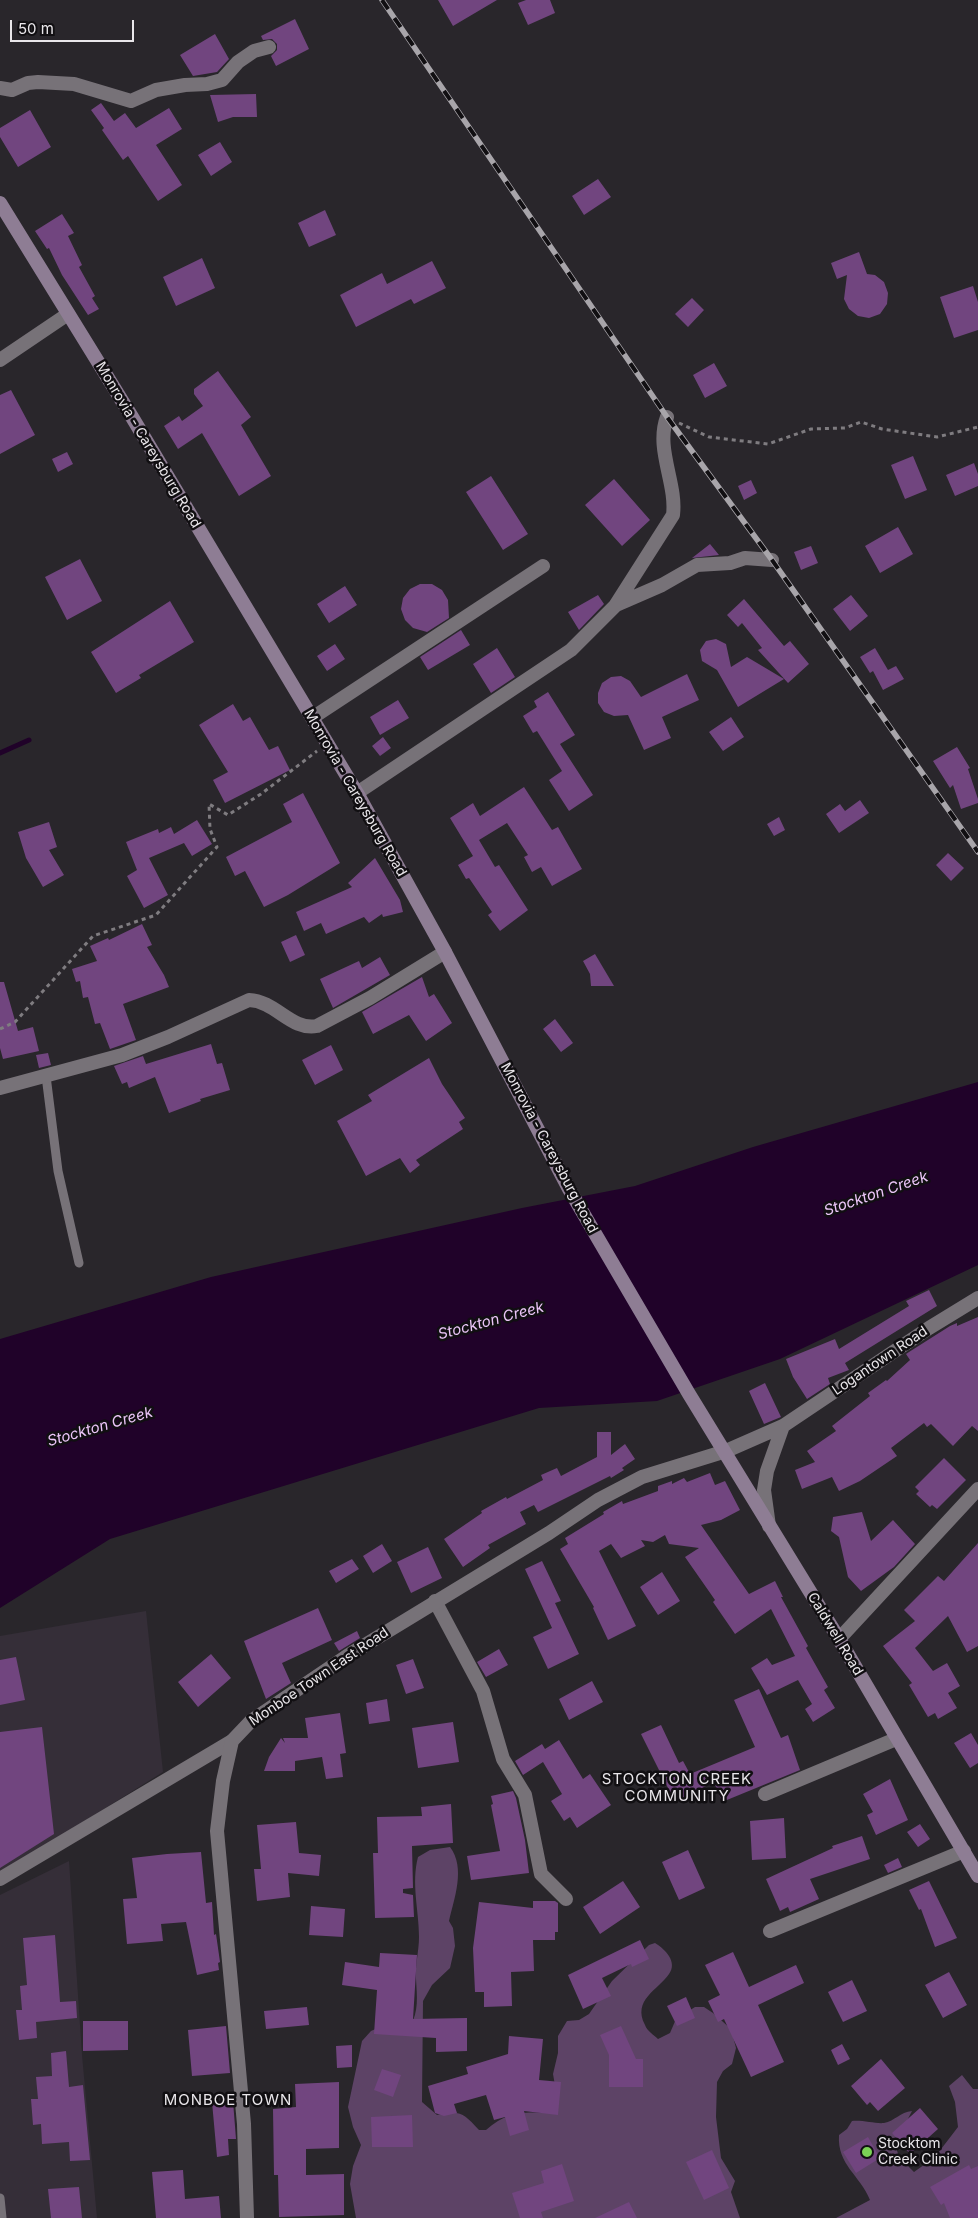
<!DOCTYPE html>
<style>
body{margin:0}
#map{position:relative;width:978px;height:2218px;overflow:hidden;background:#29262b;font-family:Inter,sans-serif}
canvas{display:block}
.scale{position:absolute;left:10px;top:20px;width:124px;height:22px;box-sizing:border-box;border:2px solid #e9e6ea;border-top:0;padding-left:6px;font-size:15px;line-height:18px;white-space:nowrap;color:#e9e6ea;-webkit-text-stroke:4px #110f12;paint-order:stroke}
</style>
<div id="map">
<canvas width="978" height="2218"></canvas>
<div class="scale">50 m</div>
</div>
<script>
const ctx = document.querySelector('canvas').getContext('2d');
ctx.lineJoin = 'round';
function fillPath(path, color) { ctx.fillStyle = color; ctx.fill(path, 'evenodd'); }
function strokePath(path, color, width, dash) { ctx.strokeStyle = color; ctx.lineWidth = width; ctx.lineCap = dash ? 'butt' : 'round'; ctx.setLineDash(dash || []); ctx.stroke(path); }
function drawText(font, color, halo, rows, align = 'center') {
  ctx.font = font + ' Inter,sans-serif'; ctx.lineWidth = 5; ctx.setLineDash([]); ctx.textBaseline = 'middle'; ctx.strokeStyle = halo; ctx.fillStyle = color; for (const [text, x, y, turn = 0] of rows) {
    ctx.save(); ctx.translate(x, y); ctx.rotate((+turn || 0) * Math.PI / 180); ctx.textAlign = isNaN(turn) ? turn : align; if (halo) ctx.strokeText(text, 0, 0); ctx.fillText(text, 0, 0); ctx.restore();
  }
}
fillPath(new Path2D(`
 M146 1611 163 1772 0 1874V1636Z
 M69 1861 82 2055 97 2218H0V1895Z`), '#352e38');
fillPath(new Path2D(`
 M450 1847C466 1868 454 1899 449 1921L453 1928 455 1946 450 1968 432 1985 423 2001 422 2102 437 2115C461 2110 463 2113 479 2130H486C509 2110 523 2112 552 2113L557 2097 553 2074 558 2053V2036L567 2021 579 2020 589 2014 612 1981 649 1945 655 1943C665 1949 678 1962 669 1974 658 1990 632 2000 645 2025 647 2031 654 2035 658 2039L670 2033 676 2019 695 2007H704L713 2013 731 2029 736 2048 732 2064 723 2071 717 2082 716 2117 721 2158 735 2181 731 2192 740 2218H356L350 2184 353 2166 361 2145 353 2127 348 2107 362 2041 371 2031 380 2027H410C419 2011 417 1997 416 1979 415 1965 419 1951 419 1937 419 1910 411 1884 418 1857L430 1850Z
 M962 2075 973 2089H978V2218H836L870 2200C860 2175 837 2165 839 2135L847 2129 852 2121C863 2120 876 2124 884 2123 895 2121 900 2112 912 2111L895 2144 899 2157 914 2172 935 2157 958 2127 955 2102 949 2086Z`), '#5d4366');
fillPath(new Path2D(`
 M978 1082V1265L780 1359 657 1401 539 1408 110 1539 0 1608V1339L211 1277 522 1208 635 1186 753 1147Z`), '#200229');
strokePath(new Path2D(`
 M0 753 29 740`), '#200229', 5);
fillPath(new Path2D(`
 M438 0H497L453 26Z
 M526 0H550L555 13 528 25 518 3Z
 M295 19 309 49 276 66 271 56 277 50V44L272 39 263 40 261 36Z
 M215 34 229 59 217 72 193 76 180 55Z
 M256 94 257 117H233L218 122 210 95Z
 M101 103 114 121 125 113 136 128 169 108 182 129 156 145 182 185 158 201 128 156 123 160 102 130 104 128 91 110Z
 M30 110 51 147 18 167 0 137V128Z
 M220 142 232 162 211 176 198 155Z
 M598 179 611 197 584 215 572 196Z
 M325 210 336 235 309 247 298 223Z
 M62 214 74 233 68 236 82 265 79 267 95 296 92 298 99 309 88 315 62 275 49 248 47 249 35 231Z
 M859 252 867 274 875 275 884 282 888 293 887 304 880 314 869 318 858 316 849 309 844 299 847 275 837 279 831 263Z
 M202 258 215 288 176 306 163 277Z
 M432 261 446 288 414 304 411 299 356 327 340 295 382 273 387 284Z
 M973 286 978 302V330L954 338 940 297Z
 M692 298 704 310 688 327 675 314Z
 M714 363 727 386 705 398 693 375Z
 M218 371 251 417 241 425 271 476 239 496 202 433 178 449 164 426 179 416 182 421 203 406 194 394V389Z
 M11 390 35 435 0 454V395Z
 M67 452 73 464 58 472 52 459Z
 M913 456 927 490 905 499 891 465Z
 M974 463 978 474V486L955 496 946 475Z
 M491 476 528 534 503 550 466 492Z
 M614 479 650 520 622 546 585 505Z
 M751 480 757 493 744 500 738 486Z
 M898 527 913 554 880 573 865 546Z
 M710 544 719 555 692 558Z
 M811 546 818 563 801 570 794 552Z
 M80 559 102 601 67 620 45 577Z
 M420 584H432L442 590 448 600 449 618 427 632 413 628 405 620 401 609 403 598 410 589Z
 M345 586 357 605 329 623 317 604Z
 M598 595 604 604 579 630 568 612Z
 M851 595 868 616 850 631 833 609Z
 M744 599 784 646 790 641 809 664 788 683 758 650 762 648 742 623 738 627 727 615Z
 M170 601 194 642 139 675 141 678 116 693 91 652Z
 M461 630 470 645 428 670 420 657Z
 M716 639 726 644 731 667 747 657 784 679 738 707 717 670 702 661 700 650 706 641Z
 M335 644 345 659 327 671 317 656Z
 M497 648 515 677 491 693 473 664Z
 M875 648 888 670 896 666 904 679 883 690 873 671 870 673 860 657Z
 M687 674 699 700 662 717 671 738 644 750 628 715 614 716 604 712 598 703V693L602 683 611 677 621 676 630 681 641 697Z
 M548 692 575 735 560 744 593 795 569 811 549 780 562 771 537 731 533 733 523 716 537 707 534 701Z
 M398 700 409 718 380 735 370 717Z
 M233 704 243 721 250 717 269 750 278 746 290 770 225 803 213 780 228 772 199 725Z
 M731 717 744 737 723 751 709 732Z
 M383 737 391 748 380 756 372 746Z
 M957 747 970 768 968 769 978 799V803L961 809 953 785 950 788 933 761Z
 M524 787 552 830 558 827 582 869 552 886 541 867 532 872 524 857 528 855 507 823 479 840 495 867 499 865 528 910 500 931 488 915 492 912 469 878 466 879 458 865 473 856 450 818 473 803 480 816Z
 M303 793 340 863 288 895 264 907 245 871 235 876 226 857 292 822 283 804Z
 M860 800 869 813 839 833 826 814 840 804 845 811Z
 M779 817 785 830 774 836 767 824Z
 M197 820 212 844 192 856 184 843 149 858 168 895 144 908 127 876 137 870 126 842 158 829 159 833 171 827 174 834Z
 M49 822 57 847 49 850 64 875 43 887 26 858 18 832Z
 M948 853 964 868 951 881 936 865Z
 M375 858 400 900 403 912 383 917 382 914 369 923 364 917 326 934 321 923 304 931 296 912 352 887 348 883Z
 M142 924 152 945 147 947 164 975 169 987 123 1004 136 1040 110 1049 100 1023 95 1024 88 997 83 998 80 981 76 982 72 969 97 961 90 946 108 938 109 940Z
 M296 935 305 955 290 962 281 942Z
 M595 954 614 986H591L590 974 583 961Z
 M380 957 390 975 333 1008 320 979 359 961 362 968Z
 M422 977 429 997 434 994 452 1023 426 1041 409 1015 373 1034 362 1012Z
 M0 982H4L18 1031 33 1027 39 1051 3 1059 0 1048Z
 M555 1019 573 1043 561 1052 543 1029Z
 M211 1044 217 1064 222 1063 230 1090 200 1099 201 1101 169 1113 155 1077 129 1088 127 1082 122 1084 114 1066 143 1056 146 1064Z
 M331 1045 343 1070 315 1085 302 1060Z
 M48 1053 51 1065 39 1068 36 1055Z
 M429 1058 442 1084 465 1118 459 1122 463 1129 416 1160 420 1165 410 1173 400 1158 366 1176 337 1121 372 1101 368 1095Z
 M929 1290 937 1306 845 1363 849 1370 828 1378 830 1384 807 1399 793 1377 786 1359 835 1339 839 1349 909 1306 906 1301Z
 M978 1317V1431L972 1426 953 1446 931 1424 927 1427 924 1423 891 1448 897 1456 860 1481 839 1491 832 1477 802 1489 795 1470 815 1462 807 1451 836 1431 832 1426 870 1396 868 1393 886 1380 887 1381 910 1360 906 1354 909 1352 950 1326 957 1323V1326Z
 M765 1383 781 1417 764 1424 749 1391Z
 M597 1432H611V1455L625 1444 635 1459 622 1468 624 1470 611 1478 610 1476 538 1512 534 1505 520 1512 526 1524 488 1545 490 1548 463 1567 444 1539 482 1513 481 1511 506 1497 507 1499 543 1480 541 1475 557 1468 561 1476 597 1457Z
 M944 1458 966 1480 937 1509 932 1505 930 1507 916 1494 919 1491 915 1487Z
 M710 1473 715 1485 725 1481 740 1510 721 1520 701 1525 749 1594 775 1581 783 1597H781L808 1646 806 1648 828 1687 824 1690 835 1708 813 1722 805 1709 812 1704 798 1680 767 1695 751 1668 767 1658 772 1665 795 1656 771 1609 735 1634 713 1602 715 1600 685 1557 699 1548 669 1544 665 1535 653 1542 641 1540 645 1546 621 1558 611 1544 599 1551 636 1626 608 1640 593 1608 594 1607 560 1549 568 1544 565 1538 604 1514 603 1512 622 1501 623 1504 658 1491V1486L672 1481V1484L684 1478 687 1482Z
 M862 1512 871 1541 893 1520 915 1544 894 1567 861 1591 848 1577 839 1537 831 1531 833 1517Z
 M978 1543V1646L967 1652 948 1616 915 1648 933 1671 947 1663 960 1686 948 1693 957 1708 938 1719 935 1713 928 1717 909 1685 912 1683 883 1646 915 1621 904 1610 938 1576 944 1581Z
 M382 1544 392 1561 373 1573 363 1556Z
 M428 1547 442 1578 411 1593 397 1562Z
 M352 1559 359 1569 336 1583 329 1571Z
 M542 1561 561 1601 555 1603 579 1654 548 1669 533 1637 552 1628 525 1569Z
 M662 1572 680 1601 658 1615 640 1587Z
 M318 1608 332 1640 282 1663 291 1683 266 1699 244 1641Z
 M357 1631 360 1638 339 1651 334 1643Z
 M499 1649 508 1665 486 1677 477 1662Z
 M211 1654 231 1678 198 1707 178 1682Z
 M16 1657 25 1700 0 1705V1660Z
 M413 1659 424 1688 406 1694 396 1665Z
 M592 1681 603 1702 569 1720 559 1699Z
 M759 1689 781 1738 788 1735 800 1770 722 1802 714 1782 675 1802 641 1734 661 1725 679 1763 683 1761 690 1774 755 1747 734 1700Z
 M387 1699 390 1721 369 1724 366 1703Z
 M340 1713 346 1753 340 1754 343 1777 326 1779 322 1757 295 1761V1771H264L269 1757 281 1738 285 1743 283 1738H308L305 1718Z
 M453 1722 459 1762 418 1768 412 1728Z
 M42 1727 54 1834 0 1868V1732Z
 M971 1733 978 1745V1763L970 1768 954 1743Z
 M559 1740 583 1779 590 1774 611 1805 577 1828 570 1817 564 1821 551 1801 562 1794 543 1762 523 1775 515 1761 542 1744 545 1749Z
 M890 1779 908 1820 876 1835 867 1815 873 1812 863 1794Z
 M513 1791 516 1798 525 1840 529 1873 471 1880 467 1856 500 1851 491 1805 493 1804 491 1796Z
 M451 1804 453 1843 412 1846 413 1888 403 1889V1893L413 1895 414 1917 375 1918 373 1853H378L377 1817 422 1816 421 1807Z
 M784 1818 786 1858 752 1860 750 1821Z
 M296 1822 299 1853 321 1855 319 1876 288 1873 290 1897 257 1901 254 1869H261L257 1825Z
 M920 1824 930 1839 918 1847 907 1832Z
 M862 1836 870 1859 810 1879 819 1899 790 1912 788 1907 780 1911 766 1879 833 1848 832 1846Z
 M688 1850 705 1888 679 1900 662 1862Z
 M201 1852 206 1903 212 1902 214 1935 216 1934 220 1962 218 1963 219 1970 197 1975 186 1922 161 1924 163 1941 127 1944 123 1899 137 1898 132 1858 167 1854Z
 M898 1858 902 1867 888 1873 884 1865Z
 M623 1881 640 1907 600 1934 583 1907Z
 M929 1881 957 1938 935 1947 921 1909 919 1910 909 1890Z
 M533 1901H555L558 1903V1932H555V1940H533L534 1971 511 1972 512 2006 484 2007V1992H475L473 1948 479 1902 533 1908Z
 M311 1906 345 1909 343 1937 309 1935Z
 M55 1935 60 2002 76 2001 77 2018 36 2022 37 2038 19 2040 16 2010H22L20 1986 27 1985 23 1938Z
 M640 1940 649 1959 632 1967 631 1964 602 1978 611 1996 583 2009 568 1975Z
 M733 1952 749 1987 796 1965 804 1983 758 2005 784 2062 751 2077 724 2019 718 2022 708 2001 720 1995 705 1965Z
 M380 1953 417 1955 413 2019 467 2018V2051L436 2052V2038L374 2034 377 1990 342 1985 345 1962 379 1967Z
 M949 1972 967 2005 943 2018 925 1985Z
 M852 1980 867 2011 843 2022 828 1992Z
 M686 1997 695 2018 677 2026 667 2006Z
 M307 2007 309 2025 266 2029 264 2011Z
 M83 2021H128V2050L83 2051Z
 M226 2026 230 2073 192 2076 188 2030Z
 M621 2026 636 2059H643V2087H609V2055L600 2035Z
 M509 2036 543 2039 539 2080 561 2082 558 2115 524 2111 529 2130 510 2136 505 2117 494 2120 486 2095 454 2104 457 2113 444 2116 435 2113 428 2086 468 2074 466 2067 508 2054Z
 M842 2044 850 2059 838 2065 831 2050Z
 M352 2045V2067L337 2068 336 2046Z
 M66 2051 69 2087 83 2085 90 2160 70 2161 69 2142 42 2144 41 2124 33 2125 31 2099H38L36 2077 52 2076 51 2053Z
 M881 2059 905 2088 878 2111 870 2102 867 2105 851 2086Z
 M382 2069 401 2075 393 2097 374 2090Z
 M339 2082V2148L306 2149V2175L344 2174V2215L279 2217 278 2175H274L273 2109 296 2107 295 2084Z
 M233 2101 236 2139H228L229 2155 217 2157 212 2102Z
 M920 2108 938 2129 910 2154 892 2133Z
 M412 2115 413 2147H372L371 2117Z
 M868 2137 880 2158 856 2173 843 2152Z
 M712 2150 729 2188 704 2200 686 2162Z
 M562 2164 574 2201 541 2212 543 2218H520L512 2193 544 2183 541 2171Z
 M969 2165 971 2169 978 2166V2218H950L944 2203 941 2205 930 2187Z
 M183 2170 185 2199 219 2196 221 2218H156L152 2172Z
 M79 2187 82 2218H51L48 2189Z
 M629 2202 637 2218H595Z`), '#71457f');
strokePath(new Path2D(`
 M679 423 709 437 768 444 811 429 845 428 861 422 882 429 937 437 978 427
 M0 1029 15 1022 93 936 156 915 217 847 210 829 209 804 228 815 261 794 317 751`), '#7f7c80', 3, [4, 4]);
strokePath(new Path2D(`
 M46 1076 58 1171 79 1263
 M0 2198 2 2218`), '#777278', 9);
strokePath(new Path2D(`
 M0 88 12 90 28 83 38 82 74 84 131 101 156 90 185 85 207 84 222 80 238 62 254 51 269 47
 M0 360 68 314
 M616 605 662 585 697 565 730 563 745 558 772 560
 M312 718 543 566
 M357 793 571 650 615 606 673 515C677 483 655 449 667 417
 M0 1088 122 1055 168 1037 249 1000C276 1001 291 1031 317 1026L370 998 445 952
 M435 1601 483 1691 503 1759 525 1795 541 1874 566 1899
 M839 1639 978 1489
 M765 1794 896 1739
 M0 1879 232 1741
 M770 1931 964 1851`), '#777278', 14);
strokePath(new Path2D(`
 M769 1526 764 1490 767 1471 783 1426
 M247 2218 244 2124 217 1831 223 1781 232 1741 251 1721 347 1656 549 1533 598 1500 642 1477 726 1451 783 1426 929 1328 978 1298`), '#777278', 14);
strokePath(new Path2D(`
 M0 203 132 417 357 793 445 952 569 1189 689 1394 839 1639 978 1876`), '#8e7d94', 14);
const rail = new Path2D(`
 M382 0 667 417 772 560 978 852`);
strokePath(rail, '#a8a5aa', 5.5);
strokePath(rail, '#110f12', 4, [11]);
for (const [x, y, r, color] of [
 [867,2152,6,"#7bd156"]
]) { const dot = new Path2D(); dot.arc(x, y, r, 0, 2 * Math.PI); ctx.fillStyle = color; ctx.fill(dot); strokePath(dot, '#110f12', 2); }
drawText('14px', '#e9e6ea', '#110f12', [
 ["Monrovia - Careysburg Road",148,445,59],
 ["Monrovia - Careysburg Road",355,793,60],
 ["Monrovia - Careysburg Road",549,1148,62],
 ["Logantown Road",880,1361,-34],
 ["Caldwell Road",835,1634,59],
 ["Monboe Town East Road",319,1677,-34]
]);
drawText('14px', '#e9e6ea', '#110f12', [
 ["Stocktom",878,2144],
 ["Creek Clinic",878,2160]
], 'left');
drawText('italic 15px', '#ebc5f8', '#110f12', [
 ["Stockton Creek",876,1194,-19],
 ["Stockton Creek",491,1321,-15],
 ["Stockton Creek",100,1427,-16]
]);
ctx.letterSpacing = '1px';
drawText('15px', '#e9e6ea', '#110f12', [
 ["STOCKTON CREEK",677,1779],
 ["COMMUNITY",677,1796],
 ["MONBOE TOWN",228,2100]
]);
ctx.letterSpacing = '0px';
</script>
